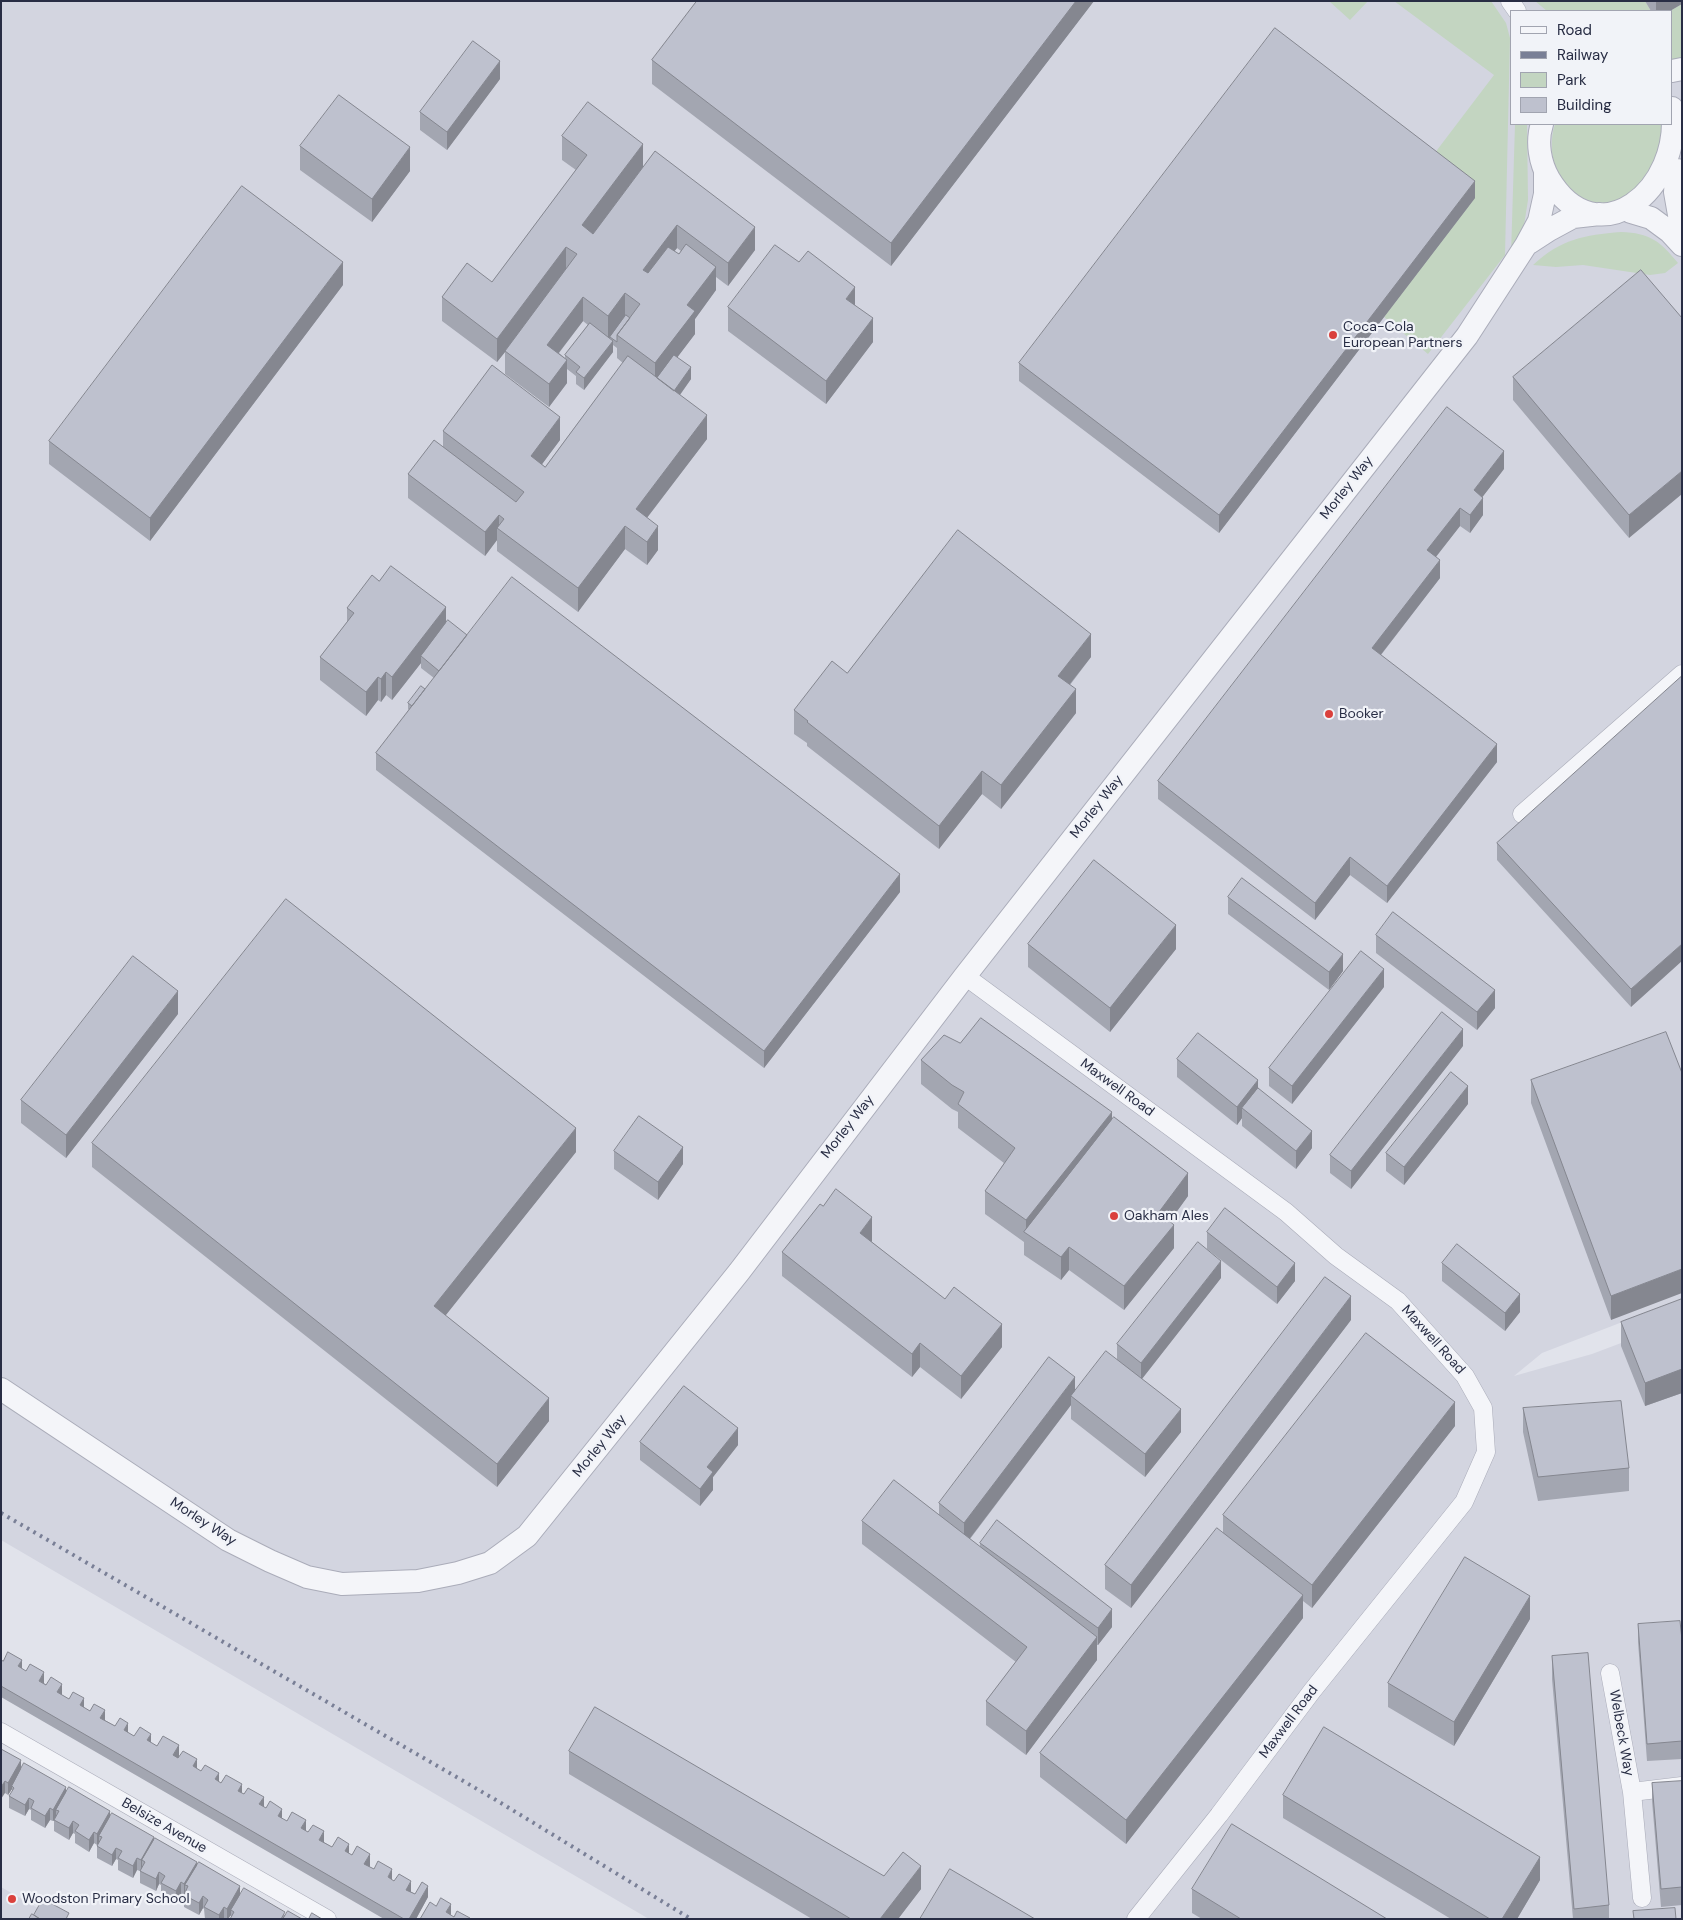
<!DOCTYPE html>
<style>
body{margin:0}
#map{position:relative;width:1683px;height:1920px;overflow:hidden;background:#e1e3eb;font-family:"DM Sans",sans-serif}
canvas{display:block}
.frame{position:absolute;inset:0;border:2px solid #282d44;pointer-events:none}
.legend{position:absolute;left:1510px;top:10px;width:162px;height:115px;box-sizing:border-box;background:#f1f3f8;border:1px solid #a1a4b0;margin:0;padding:6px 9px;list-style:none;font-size:15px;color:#282d44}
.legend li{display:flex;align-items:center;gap:10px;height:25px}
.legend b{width:25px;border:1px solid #a1a4b0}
</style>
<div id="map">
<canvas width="1683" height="1920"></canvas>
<div class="frame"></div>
<ul class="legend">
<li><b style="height:6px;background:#f4f5f9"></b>Road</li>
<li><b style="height:6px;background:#797f96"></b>Railway</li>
<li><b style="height:14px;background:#c3d5c1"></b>Park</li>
<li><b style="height:14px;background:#bec1ce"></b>Building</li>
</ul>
</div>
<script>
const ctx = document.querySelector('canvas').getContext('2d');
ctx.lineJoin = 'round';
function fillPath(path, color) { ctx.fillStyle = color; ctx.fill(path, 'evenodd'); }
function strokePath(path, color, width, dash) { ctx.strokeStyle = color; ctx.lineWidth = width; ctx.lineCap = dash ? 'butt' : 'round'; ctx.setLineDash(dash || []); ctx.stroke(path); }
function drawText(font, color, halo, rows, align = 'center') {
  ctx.font = font + ' "DM Sans",sans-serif'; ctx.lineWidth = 4.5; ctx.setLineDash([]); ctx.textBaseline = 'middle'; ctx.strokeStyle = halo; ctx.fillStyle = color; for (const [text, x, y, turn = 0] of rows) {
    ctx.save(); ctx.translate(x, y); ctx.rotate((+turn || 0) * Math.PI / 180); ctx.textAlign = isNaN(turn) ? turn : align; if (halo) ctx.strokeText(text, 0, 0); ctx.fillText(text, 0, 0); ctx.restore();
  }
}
fillPath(new Path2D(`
 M1 1H1682V1299L1542 1353 1514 1376 1592 1354 1682 1320V1919H649L1 1540ZM1512 11H1672V124H1512Z
 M1 1887 57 1919H1Z`), '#d3d5e0');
fillPath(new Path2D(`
 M1329 1H1368L1350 20Z
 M1394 1H1491L1506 23 1510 38 1505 255 1428 354 1384 317 1428 162 1494 75Z
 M1535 1H1645L1651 11H1547Z
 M1682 4V58L1672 60V11H1670Z
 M1515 124H1527L1528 200 1523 232 1511 255Z
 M1555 124H1666L1670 137 1628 202C1617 202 1603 205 1593 202 1558 192 1545 155 1555 124Z
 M1621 232C1650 233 1660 241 1678 263L1665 273 1650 275 1583 265 1556 267 1533 265C1561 239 1584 235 1621 232Z`), '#c3d5c1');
const minor = new Path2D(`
 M1510 1 1517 11
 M1522 814 1682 674
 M965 976 1286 1212 1336 1256 1398 1301 1465 1376 1483 1408 1486 1452 1464 1502 1312 1691 1219 1815 1136 1919
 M1610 1673 1632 1792 1642 1898
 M1 1732 327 1919
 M1632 1792 1682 1786`);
const tertiary = new Path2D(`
 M1672 71 1682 69
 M1542 124C1536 142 1540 163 1549 179 1597 259 1683 190 1672 108
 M1677 170 1675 192 1682 232
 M1631 212 1651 218 1670 232 1682 245
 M1529 243 1549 230 1573 217 1600 214
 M1 1389 228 1540 270 1561 307 1577 342 1584 418 1581 458 1573 490 1563 527 1536 739 1272 965 976 1467 336 1526 245 1539 221 1545 194V171`);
strokePath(minor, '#aaacb9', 19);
strokePath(tertiary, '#aaacb9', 24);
strokePath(minor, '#f4f5f9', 18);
strokePath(tertiary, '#f4f5f9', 22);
strokePath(new Path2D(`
 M1 1513 496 1800 691 1919`), '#797f96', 4, [2.5, 5]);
fillPath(new Path2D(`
 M697 1H1094L891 266 652 84V60Z
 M1645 1H1682L1670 11H1651Z
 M500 79 447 150 420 130V112Z
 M562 136 643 167 755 250 728 286 716 277V290L695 319V334L677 357 691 379 680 395 707 439 647 518 658 550 647 565 625 549 578 612 497 551V540L485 556 408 498V474L443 447V431L560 440 542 464 545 467 623 363 617 358V348L613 345V352L584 390 576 384V376L567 369V383L549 407 505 374V352L497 362 442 321V297L492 282 576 170 562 160ZM677 248 681 251 679 254 674 251ZM583 321 588 325 565 355V358L559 353Z
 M300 146 410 171 372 222 300 170Z
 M1475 198 1219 533 1019 381V363Z
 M1641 270 1629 538 1513 400V377Z
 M343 285 150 541 49 464V441Z
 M855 305 873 342 826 404 728 331V307Z
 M1504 469 1482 497 1483 515 1470 533 1460 526 1436 557 1440 578 1381 655 1497 762 1387 903 1350 875 1315 920 1158 799V781Z
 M379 581 446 623 467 635 900 892 764 1068 376 770V753L409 710 408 709V703L425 689 434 678 421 668V663L392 700 386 695 381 702 378 700 366 716 320 680V657L347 622V608Z
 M1091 657 1070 685 1076 713 1001 809 982 794 939 849 807 746V743L794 734V710L847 673Z
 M1682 676 1631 1007 1497 860V843Z
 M1228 897 1343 971 1329 990 1228 914Z
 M1376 935 1495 1008 1477 1030 1376 953Z
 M1028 944 1176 949 1110 1032 1028 967Z
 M1384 987 1292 1104 1269 1086V1068Z
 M178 1014 66 1158 21 1123V1100Z
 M1463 1046 1351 1189 1330 1173V1155Z
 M1177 1059 1258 1088 1312 1148 1296 1169 1242 1126V1118L1237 1125 1177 1077Z
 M921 1060 1112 1120 1188 1196 1170 1221 1174 1248 1124 1310 1069 1270 1061 1280 1024 1255V1242L985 1214V1191L1004 1163 958 1128V1112L952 1109 921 1084Z
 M1682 1073 1611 1320 1531 1103V1080Z
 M1468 1104 1404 1185 1386 1171V1153Z
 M92 1143 576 1152 445 1315 549 1421 497 1487 92 1167Z
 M614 1151 683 1164 658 1200 614 1169Z
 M1207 1232 1295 1281 1277 1304 1207 1249Z
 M872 1241V1242L1002 1347 961 1399 920 1367 912 1377 782 1276V1252Z
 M1442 1263 1520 1312 1505 1331 1442 1281Z
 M1221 1278 1142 1379 1181 1432 1145 1477 1071 1419V1405L970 1539 980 1547V1543L1112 1627 1098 1645H1097V1660L1026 1755 986 1725V1701L1016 1662 862 1544V1521L939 1514V1503L1075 1391 1117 1360V1344Z
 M1682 1299V1393L1645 1406 1621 1346V1322Z
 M1351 1320 1131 1608 1105 1589V1565Z
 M1523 1408 1629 1468V1491L1538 1501 1523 1432Z
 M1455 1426 1312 1608 1303 1601V1618L1126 1844 1040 1777V1753L1223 1533V1515Z
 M640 1442 738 1445 713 1477V1490L700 1506 640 1460Z
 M1530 1619 1454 1746 1388 1707V1683Z
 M1638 1624 1682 1640V1759L1647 1761 1638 1642Z
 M1552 1656 1609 1905V1919H1573L1552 1679Z
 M1 1660 22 1669 62 1695 115 1726 134 1736 151 1743 179 1757 197 1769 219 1782 242 1793 282 1819 306 1831 332 1847 349 1854 370 1866V1867L392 1880 415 1894 428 1897 416 1919H384L1 1697Z
 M1 1749 21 1769 66 1791 110 1816 197 1865 240 1894 285 1915 302 1919 231 1917V1915L228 1919H205L204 1909 203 1908 199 1915 184 1907V1896L181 1894 176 1903 161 1894V1885L159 1884 156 1891 140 1883V1871L137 1870 133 1878 118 1870V1860L116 1859 112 1866 97 1858V1845L94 1843 89 1852 75 1843V1834L73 1833 69 1840 54 1831V1821H53L50 1820 45 1828 31 1820V1810L29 1809 25 1816 9 1808V1796L12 1793V1789L8 1795 5 1793Z
 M569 1751 884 1876 921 1889 898 1919H812L569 1774Z
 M1682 1781V1905L1661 1907 1652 1801V1783Z
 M1283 1795 1540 1880 1517 1919H1451L1283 1818Z
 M1192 1889 1387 1919H1202L1192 1913Z`), '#a3a6b1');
fillPath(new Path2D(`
 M1076 1H1094L891 266V243Z
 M1657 1H1682V4L1670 11H1656V2Z
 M500 61V79L447 150V132Z
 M643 144V167L582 249V225Z
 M410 147V171L372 222V199Z
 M1475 181V198L1219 533V515Z
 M677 225V248L643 293V270Z
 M755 227V250L728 286V263Z
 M566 247V270L505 351V352L497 362V339Z
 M343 262V285L150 541V518Z
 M716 267V290L695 319V334L655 387V363L687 305Z
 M855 287V310L846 299Z
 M625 293V316L608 340V316Z
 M583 297V321L547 368V345Z
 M873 318V342L826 404V381Z
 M613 341V352L584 390V378Z
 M567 360V383L549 407V384Z
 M691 367V379L674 403V391Z
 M707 415V439L636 532V509Z
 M560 417V440L531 479V456Z
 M1504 451V469L1474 508V490Z
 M1682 471V494L1629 538V515Z
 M1483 498V515L1470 533V515Z
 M1460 508V526L1427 568V550Z
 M499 515V529L497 528V540L485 556V532Z
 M625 526V549L578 612V588Z
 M658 526V550L647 565V542Z
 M1440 560V578L1372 666V648Z
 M446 607V631L421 656V663L392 700V677Z
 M1091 634V657L1058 699V676Z
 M386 672V695L381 702V679Z
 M378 677V700L366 716V692Z
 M1076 689V713L1001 809V785Z
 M1497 744V762L1387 903V886Z
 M982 771V794L939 849V826Z
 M1350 857V875L1315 920V903Z
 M900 874V892L764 1068V1051Z
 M1176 925V949L1110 1032V1008Z
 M1682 944V961L1631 1007V989Z
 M1343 954V971L1329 990V972Z
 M1384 969V987L1292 1104V1086Z
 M1495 990V1008L1477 1030V1012Z
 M178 991V1014L66 1158V1135Z
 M1463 1029V1046L1351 1189V1171Z
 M1258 1080V1098L1242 1108V1118L1237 1125V1107Z
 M1468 1086V1104L1404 1185V1167Z
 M1112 1112V1136L1026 1233V1220Z
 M576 1128V1152L434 1330V1306Z
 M1312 1131V1148L1296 1169V1151Z
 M683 1147V1164L658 1200V1182Z
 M1188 1173V1196L1159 1236V1212Z
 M872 1217V1241L860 1256V1233Z
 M1174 1225V1248L1124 1310V1286Z
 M1069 1247V1270L1061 1280V1257Z
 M1221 1261V1278L1141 1380V1363Z
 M1295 1263V1281L1277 1304V1287Z
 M1682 1269V1293L1611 1320V1296Z
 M1520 1294V1312L1505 1331V1313Z
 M1351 1296V1320L1131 1608V1585Z
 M1002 1324V1347L961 1399V1376Z
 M920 1343V1367L912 1377V1354Z
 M1682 1369V1393L1645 1406V1383Z
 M1075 1377V1399L1071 1396V1405L964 1546V1523Z
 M549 1398V1421L497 1487V1464Z
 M1455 1402V1426L1312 1608V1585Z
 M1181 1409V1432L1145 1477V1454Z
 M738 1428V1445L713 1477V1490L700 1506V1489L707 1467Z
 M1303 1595V1618L1126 1844V1820Z
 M1530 1596V1619L1454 1746V1722Z
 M1112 1609V1627L1098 1645V1628Z
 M1097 1637V1660L1026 1755V1731Z
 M22 1660V1672L18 1666Z
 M44 1672V1684L39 1681Z
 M62 1684V1696L57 1692Z
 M84 1698V1710L80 1705Z
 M105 1710V1722L100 1718Z
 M128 1723V1735L124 1730Z
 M151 1734V1745L147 1740Z
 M179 1745V1757L173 1767V1755Z
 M197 1759V1771L193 1766Z
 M21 1760V1772L12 1786V1789L8 1795V1783Z
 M219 1773V1784L215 1779Z
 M5 1781V1793L1 1799V1787Z
 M242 1784V1796L238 1791Z
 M66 1787V1799L59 1811 56 1810V1817L53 1821V1810Z
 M264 1797V1809L259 1804Z
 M29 1798V1809L25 1816V1805Z
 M50 1808V1820L45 1828V1816Z
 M282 1809V1820L278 1816Z
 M110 1811V1823L99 1836V1843L97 1845V1834Z
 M306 1820V1832L301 1828Z
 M73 1821V1833L69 1840V1828Z
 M324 1831V1843L319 1840Z
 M94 1832V1843L89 1852V1840Z
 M154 1837V1849L145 1862 142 1860V1869L141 1871V1860Z
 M349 1844V1856L345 1851Z
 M116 1848V1859L112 1866V1855Z
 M370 1854V1866L364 1876V1864Z
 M1540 1857V1880L1517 1919H1502Z
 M137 1858V1870L133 1878V1866Z
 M197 1862V1874L188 1886 185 1885V1894L184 1896V1884Z
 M921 1866V1889L898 1919H880Z
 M392 1869V1881L388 1877Z
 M159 1872V1884L156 1891V1879Z
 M411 1881V1893L406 1890Z
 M181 1882V1894L176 1903V1891Z
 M240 1886V1898L231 1910V1915L228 1919H227V1909Z
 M428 1886V1897L416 1919H409Z
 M203 1896V1908L199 1915V1903Z
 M451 1904V1916L446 1912Z
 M224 1907V1919H219V1915Z`), '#858790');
const building = new Path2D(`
 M697 1H1076L891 243 652 60Z
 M1275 28 1475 181 1219 515 1019 363Z
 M473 41 500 61 447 132 420 112Z
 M339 95 410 147 372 199 300 146Z
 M588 102 643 144 582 225 593 234 655 151 755 227 728 263 677 225 643 270 648 273 668 247 679 254 686 244 716 267 687 305 695 311 655 363 617 335 640 304 625 293 608 316 583 297 547 345 567 360 549 384 505 351 577 254 566 247 497 339 442 297 467 263 492 282 587 155 562 136Z
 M242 186 343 262 150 518 49 441Z
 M775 245 799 262 808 251 855 287 846 299 873 318 826 381 728 307Z
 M1641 270 1682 318V471L1629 515 1513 377Z
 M626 315 630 318 617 335V342L610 337Z
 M590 323 613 341 584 378 576 372 580 367 565 355Z
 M674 355 691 367 674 391 657 378Z
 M628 356 707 415 636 509 658 526 647 542 625 526 578 588 497 528 504 519 499 515 485 532 408 474 434 440 516 502 524 492 443 431 492 365 560 417 531 456 545 467Z
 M1447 407 1504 451 1474 490 1483 498 1470 515 1460 508 1427 550 1440 560 1372 648 1497 744 1387 886 1350 857 1315 903 1158 781Z
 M958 530 1091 634 1058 676 1076 689 1001 785 982 771 939 826 807 722 808 721 794 710 832 661 847 673Z
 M391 566 446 607 392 677 386 672 381 679 378 677 366 692 320 657 354 613 347 608 372 575 379 581Z
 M512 577 900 874 764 1051 376 753Z
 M448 620 467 635 439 671 421 656Z
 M1682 676V944L1631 989 1497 843Z
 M421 686 425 689 412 706 408 703Z
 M1094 860 1176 925 1110 1008 1028 944Z
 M1242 878 1343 954 1329 972 1228 897Z
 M286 899 576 1128 434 1306 549 1398 497 1464 92 1143Z
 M1393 912 1495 990 1477 1012 1376 935Z
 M1361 951 1384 969 1292 1086 1269 1068Z
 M133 956 178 991 66 1135 21 1100Z
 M1442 1012 1463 1029 1351 1171 1330 1155Z
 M981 1018 1112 1112 1026 1220 985 1191 1015 1148 958 1104 964 1092 952 1085 921 1060 944 1035 960 1043Z
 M1666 1032 1682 1073V1269L1611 1296 1531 1080Z
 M1198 1033 1258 1080 1237 1107 1177 1059Z
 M1451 1072 1468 1086 1404 1167 1386 1153Z
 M1258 1088 1312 1131 1296 1151 1242 1108Z
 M639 1116 683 1147 658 1182 614 1151Z
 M1114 1117 1188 1173 1159 1212 1174 1225 1124 1286 1069 1247 1061 1257 1024 1232Z
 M836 1189 872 1217 860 1233 945 1299 954 1287 1002 1324 961 1376 920 1343 912 1354 782 1252 820 1204 823 1206Z
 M1225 1208 1295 1263 1277 1287 1207 1232Z
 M1198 1242 1221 1261 1141 1363 1117 1344Z
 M1457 1244 1520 1294 1505 1313 1442 1263Z
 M1325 1277 1351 1296 1131 1585 1105 1565Z
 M1682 1299V1369L1645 1383 1621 1322Z
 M1366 1333 1455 1402 1312 1585 1223 1515Z
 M1106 1351 1181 1409 1145 1454 1071 1396Z
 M1049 1357 1075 1377 964 1523 939 1503Z
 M684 1386 738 1428 707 1467 713 1472 700 1489 640 1442Z
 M1621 1401 1629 1468 1538 1477 1523 1408Z
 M894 1480 1097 1637 1026 1731 986 1701 1027 1647 862 1521Z
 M997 1520 1112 1609 1098 1628 980 1543Z
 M1217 1528 1303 1595 1126 1820 1040 1753Z
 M1465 1557 1530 1596 1454 1722 1388 1683Z
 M1680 1621 1682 1640V1741L1647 1744 1638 1624Z
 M8 1652 22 1660 18 1666 26 1671 30 1664 44 1672 39 1681 46 1685 51 1677 62 1684 57 1692 69 1699 73 1692 84 1698 80 1705 90 1711 94 1704 105 1710 100 1718 115 1726 120 1718 128 1723 124 1730 134 1736 140 1727 151 1734 147 1740 157 1746 163 1736 179 1745 173 1755 178 1758 183 1751 197 1759 193 1766 201 1771 205 1765 219 1773 215 1779 221 1783 226 1775 242 1784 238 1791 244 1794 248 1788 264 1797 259 1804 266 1808 270 1801 282 1809 278 1816 287 1821 292 1812 306 1820 301 1828 308 1832 313 1825 324 1831 319 1840 332 1847 338 1837 349 1844 345 1851 352 1855 357 1846 370 1854 364 1864 374 1869 378 1861 392 1869 388 1877 394 1881 399 1874 411 1881 406 1890 415 1894 422 1882 428 1886 409 1919H404L1 1686V1660L3 1661Z
 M1588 1653 1609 1905 1574 1909 1552 1656Z
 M595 1707 884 1876 903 1852 921 1866 880 1919H851L569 1751Z
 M1324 1727 1540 1857 1502 1919H1490L1283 1795Z
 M1 1749 21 1760 8 1783 5 1781 1 1787Z
 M24 1763 66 1787 53 1810 50 1808 45 1816 31 1808 34 1801 29 1798 25 1805 9 1796 14 1788 12 1786Z
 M1682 1781V1887L1661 1889 1652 1783Z
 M69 1787 110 1811 97 1834 94 1832 89 1840 75 1831 79 1825 73 1821 69 1828 54 1820 59 1811 56 1810Z
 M112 1813 154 1837 141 1860 137 1858 133 1866 118 1858 122 1851 116 1848 112 1855 97 1846 102 1837 99 1836Z
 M1232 1824 1387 1919H1241L1192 1889Z
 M155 1838 197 1862 184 1884 181 1882 176 1891 161 1883 165 1876 159 1872 156 1879 140 1871 145 1862 142 1860Z
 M199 1862 240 1886 227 1909 224 1907 219 1915 204 1907 208 1900 203 1896 199 1903 184 1895 188 1886 185 1885Z
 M950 1869 1035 1919H920Z
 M244 1888 285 1912 281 1919H230L234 1912 231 1910Z
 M441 1898 451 1904 446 1912 454 1917 457 1911 470 1918V1919H420L430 1902 436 1906Z
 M43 1899 69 1913 66 1919H40L34 1915Z
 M1675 1908 1676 1919H1634L1633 1911Z
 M288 1911 302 1919H283Z
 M312 1913 322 1919H309Z
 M32 1914 40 1919H29Z`);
fillPath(building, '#bec1ce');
strokePath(building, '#858790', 1);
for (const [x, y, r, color] of [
 [1333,335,5,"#da403c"],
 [1329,714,5,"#da403c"],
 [1114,1216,5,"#da403c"],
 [12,1899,5,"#da403c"]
]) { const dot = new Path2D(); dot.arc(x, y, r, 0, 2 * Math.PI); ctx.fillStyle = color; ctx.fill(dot); strokePath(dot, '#f1f3f8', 2); }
drawText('14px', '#282d44', '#f1f3f8', [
 ["Coca-Cola",1343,327],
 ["European Partners",1343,343],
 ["Booker",1339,714],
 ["Oakham Ales",1124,1216],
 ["Woodston Primary School",22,1899]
], 'left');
drawText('14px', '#282d44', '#f1f3f8', [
 ["Morley Way",1347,488,-52],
 ["Morley Way",1097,807,-52],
 ["Maxwell Road",1117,1088,36],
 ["Morley Way",848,1127,-52],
 ["Maxwell Road",1433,1340,48],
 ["Morley Way",600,1446,-51],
 ["Morley Way",203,1522,33],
 ["Maxwell Road",1289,1722,-53],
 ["Welbeck Way",1621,1733,80],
 ["Belsize Avenue",164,1826,30]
]);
</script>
